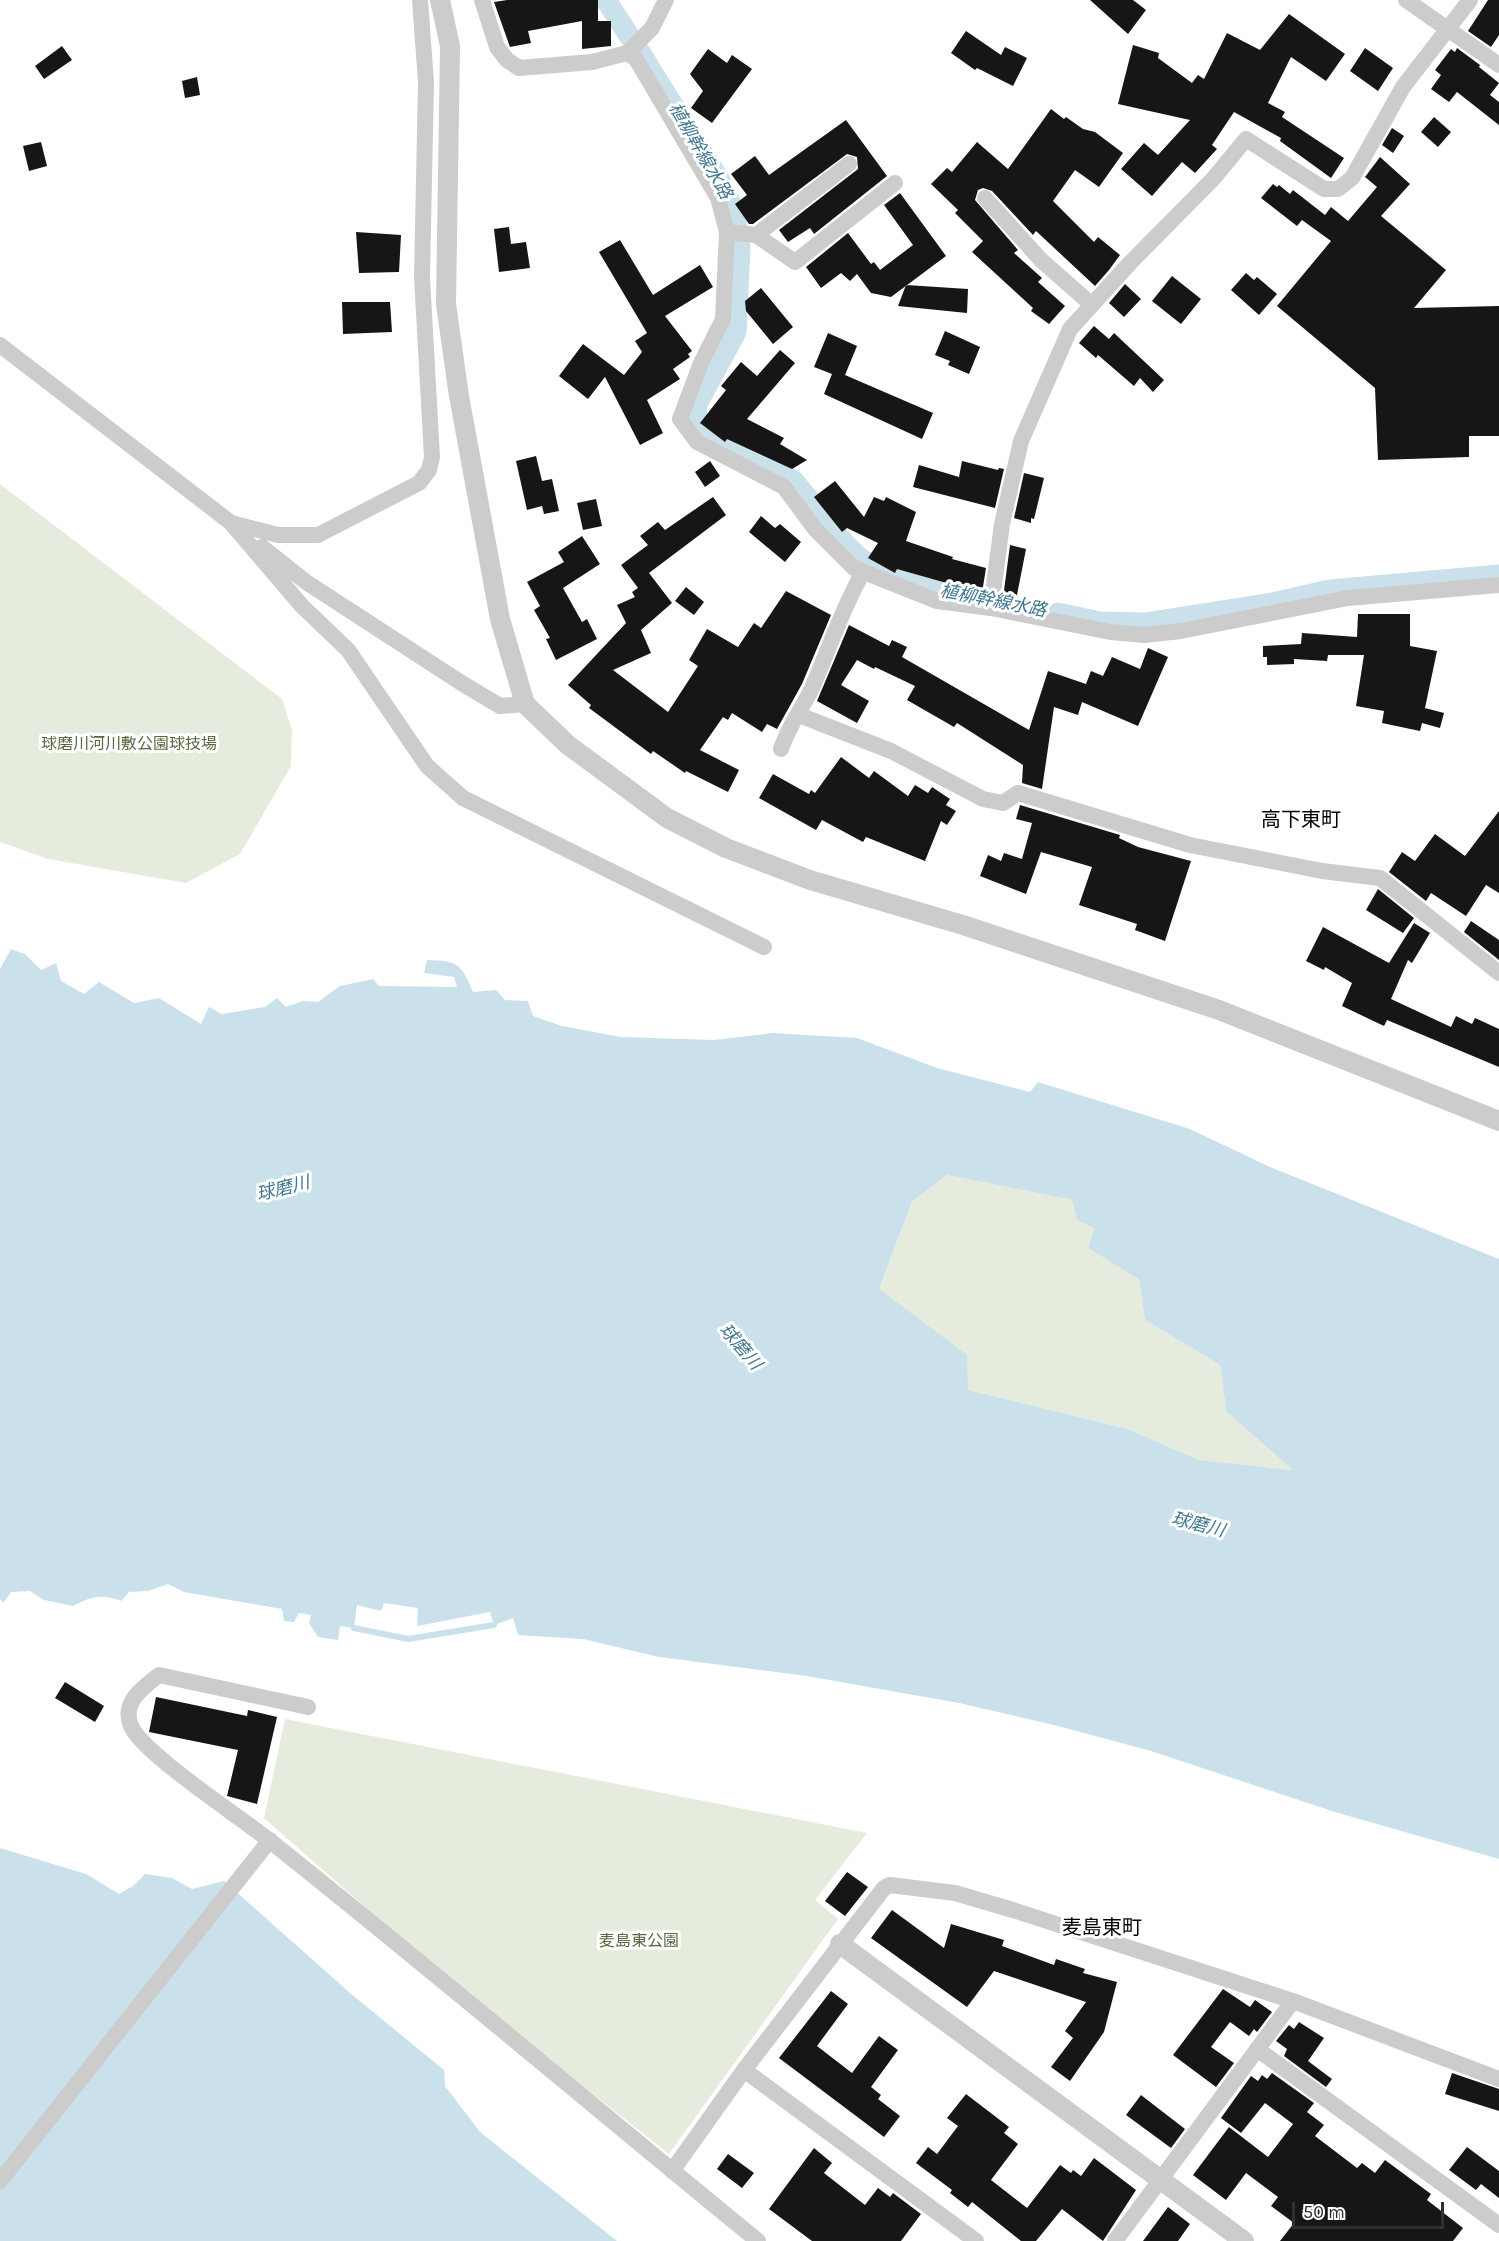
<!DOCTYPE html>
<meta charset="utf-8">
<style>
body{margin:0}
#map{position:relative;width:1499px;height:2241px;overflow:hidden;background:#fff;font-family:Karla,sans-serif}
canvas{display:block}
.scale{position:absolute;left:1292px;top:2202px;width:152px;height:27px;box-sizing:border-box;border:3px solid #2f2f2f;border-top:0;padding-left:8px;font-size:18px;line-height:21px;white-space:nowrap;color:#2f2f2f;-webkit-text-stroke:4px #fff;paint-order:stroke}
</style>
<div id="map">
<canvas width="1499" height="2241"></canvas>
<div class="scale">50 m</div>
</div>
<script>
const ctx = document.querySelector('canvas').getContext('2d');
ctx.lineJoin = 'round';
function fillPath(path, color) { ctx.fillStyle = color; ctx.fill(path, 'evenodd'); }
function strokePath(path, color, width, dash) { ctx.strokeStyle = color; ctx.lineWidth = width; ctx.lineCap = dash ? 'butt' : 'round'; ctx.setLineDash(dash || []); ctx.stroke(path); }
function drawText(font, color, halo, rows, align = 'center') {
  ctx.font = font + ' Karla,"Noto Sans JP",sans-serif'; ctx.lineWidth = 6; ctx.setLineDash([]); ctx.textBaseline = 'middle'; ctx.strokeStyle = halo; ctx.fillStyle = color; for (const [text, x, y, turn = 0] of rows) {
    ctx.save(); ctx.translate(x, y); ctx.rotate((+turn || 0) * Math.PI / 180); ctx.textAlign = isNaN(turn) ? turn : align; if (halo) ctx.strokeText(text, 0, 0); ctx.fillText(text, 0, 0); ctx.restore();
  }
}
fillPath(new Path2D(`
 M0 484 282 699 292 730 291 766 240 854 186 883 48 859 0 842Z
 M947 1175 1072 1200 1094 1227 1088 1248 1139 1280 1145 1320 1220 1365 1226 1411 1294 1470 1199 1460 1128 1429 967 1390 879 1289 912 1202Z
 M285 1719 867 1833 815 1900 838 1919 669 2154 440 1973 264 1818Z`), '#e6ecdd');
fillPath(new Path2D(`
 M11 949 25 954 41 970 56 963 61 981 84 994 99 982 134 1003 159 998 201 1024 209 1007 222 1014 265 1007 277 998 286 1007 303 1001 318 1002 340 986 373 979 379 986 457 987 454 977 424 973 427 960C458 961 461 963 473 992L496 990 505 1000 528 1001 533 1016 562 1026 621 1037 714 1040 773 1033 857 1038 937 1068 1030 1092 1038 1082 1190 1129 1270 1167 1499 1259V1859L1335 1812 1151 1751 1054 1725 959 1703 807 1676 659 1657 583 1639 518 1635 513 1618 494 1625 490 1612 417 1626 418 1608 384 1603 381 1611 357 1605 354 1628 340 1626 338 1640 318 1637 309 1623 311 1615 299 1613 294 1622 284 1621 282 1609 184 1592 168 1584 148 1591 129 1592 121 1601C103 1593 89 1597 73 1606L44 1600 30 1591 11 1592 3 1603 0 1599V969ZM947 1175 1072 1200 1077 1220 1094 1228 1088 1248 1139 1280 1145 1320 1220 1365 1226 1411 1293 1470 1199 1460 1128 1429 968 1390 967 1355 879 1289 912 1202Z
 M0 1848 86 1874 119 1894 133 1886 145 1874 172 1878 192 1889 224 1881 350 1993 444 2070 445 2086 480 2132 617 2241H0Z`), '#cae1eb');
strokePath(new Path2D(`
 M354 1628 408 1639 494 1625`), '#cae1eb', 6);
strokePath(new Path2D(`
 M606 0 630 37
 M640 52 720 181 735 213 740 248 736 332 697 404 696 423 707 436 793 480 846 545 862 560 944 594 1010 604
 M1058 613 1100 622 1145 623 1272 603 1330 590 1499 575`), '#cae1eb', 21);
fillPath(new Path2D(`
 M507 0H598V21H611V46L582 49V21L528 31 531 43 510 47 494 2Z
 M1090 0H1133L1146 10 1128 34Z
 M1488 0H1499V35L1491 47 1468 31Z
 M1289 14 1345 54 1326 81 1291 57 1268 103 1285 112 1282 117 1344 158 1331 178 1280 141 1281 138 1234 112 1212 145 1217 149 1195 173 1182 162 1152 196 1121 169 1144 143 1158 155 1190 120 1118 104 1133 45 1159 53 1158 58 1192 83 1198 75 1204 79 1227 33 1260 50Z
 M966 31 1001 55 1005 47 1027 58 1013 86 977 68 975 70 951 53Z
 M62 46 72 60 44 79 35 66Z
 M1365 48 1393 68 1378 91 1350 71Z
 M1457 48 1480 65 1479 67 1499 83 1490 95 1499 102V125L1457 92 1449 102 1431 89 1441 75 1435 70 1451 49 1455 52Z
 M708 49 727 63 732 55 752 69 712 123 691 108 703 91 690 74Z
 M197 77 200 95 185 98 182 81Z
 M1051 109 1064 119 1066 117 1083 129 1095 132 1123 153 1099 187 1075 170 1053 201 1094 242 1098 237 1120 255 1109 270 1095 286 1036 231 1033 235 992 191 983 188 978 190 975 200 1018 250 1014 253 1042 278 1038 282 1065 306 1049 324 1031 311 1033 308 972 252 983 241 955 213 958 210 931 184 947 168 952 172 977 142 1008 169Z
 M1434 117 1451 132 1438 147 1421 132Z
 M846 120 887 176 814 234 810 228 788 242 779 230 858 169 857 157 847 154 753 224H749L735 204 747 195 731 174 755 156 769 175Z
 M1392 128 1404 136 1393 153 1382 145Z
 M41 142 47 166 29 171 23 146Z
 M1380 157 1410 184 1381 216 1446 270 1414 308 1499 306V436H1469V457L1378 460 1375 388 1277 306 1331 241 1302 220 1297 226 1261 198 1273 184 1277 187 1279 185 1290 194 1293 190 1325 215 1331 207 1348 221 1377 187 1365 177Z
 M900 193 946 256 891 297 871 293 857 274 850 281 841 273 821 288 806 267 848 233 871 264 874 262 880 270 913 245 884 205Z
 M509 227 511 244 526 242 530 268 499 272 494 229Z
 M356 232 401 235 399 272 359 273Z
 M620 240 653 295 700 265 713 287 665 316 692 351 688 354 690 357 673 369 680 379 647 400 663 433 640 445 605 377 588 399 559 376 583 344 624 375 642 352 635 341 647 333 599 252Z
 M1246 273 1254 280 1257 277 1277 294 1259 315 1231 290Z
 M1172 276 1201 299 1181 324 1152 301Z
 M1125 284 1141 299 1124 317 1109 303Z
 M906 285 968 289 967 313 898 306Z
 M761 288 793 327 773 344 746 311 745 301Z
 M342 302H390L392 332 343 334Z
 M1094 326 1109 339 1114 333 1164 380 1153 392 1140 378 1134 386 1098 355 1096 358 1079 343Z
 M945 331 980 347 969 374 948 365 950 361 935 355Z
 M828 333 857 346 845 375 933 413 922 439 824 394 832 374 814 367Z
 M780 350 795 363 747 419 784 438 780 444 807 460 792 469 727 439 725 442 700 423 726 390 721 386 741 362 757 376Z
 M536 456 542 481 552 479 559 511 544 514 542 506 527 510 516 461Z
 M710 461 720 476 705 487 695 472Z
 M962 461 998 470 999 468 1004 469 995 508 913 487 919 465 959 477Z
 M1024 473 1044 478 1034 519 1031 518V523L1014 518Z
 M835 481 864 517 874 497 884 501 886 497 916 512 906 541 953 557 952 559 986 568 982 593 897 569 895 573 868 558 878 543 847 528 842 532 814 497Z
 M713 497 726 515 649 573 672 603 641 630 651 653 613 670 668 712 698 666 689 660 707 629 738 647 754 623 761 628 786 591 831 615 802 684 777 729 767 724 762 732 732 713 728 720 723 717 700 750 739 770 728 792 686 771 685 773 653 751 651 754 589 708 591 705 568 685 626 623 617 605 635 597 632 592 638 588 621 565 648 545 640 536 658 522 665 530Z
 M596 499 602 526 583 530 577 503Z
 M761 516 775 528 780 524 801 542 785 562 749 532Z
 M582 536 600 564 563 588 582 622 587 619 597 639 556 660 546 639 550 638 534 610 540 606 527 582 564 562 558 552Z
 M1010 545 1026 549 1016 600 1003 598Z
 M686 587 704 602 694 615 675 601Z
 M1358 614H1410V646L1437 651 1425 708 1444 713 1440 728 1422 723 1420 731 1382 723 1384 711 1356 706 1364 655H1328L1327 661 1294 659V664L1267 665V657H1263V646L1301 644 1302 633 1357 637Z
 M849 625 889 646 892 640 907 647 902 657 1029 730 1048 671 1086 684 1091 671 1103 676 1112 657 1140 669 1148 648 1168 657 1138 726 1082 702 1078 715 1054 707 1042 789 1022 783 1023 765 957 723 954 727 907 700 915 686 875 667 874 669 857 660 841 685 869 701 857 723 817 701Z
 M841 757 869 778 874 771 908 796 915 785 928 793 932 787 950 799 946 805 956 811 947 825 941 821 925 861 866 837 863 842 822 820 816 830 759 798 773 774 809 794 811 790 815 793Z
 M1020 805 1120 835 1119 838 1138 847 1191 861 1165 941 1135 930 1137 924 1079 905 1092 867 1041 852 1026 894 980 876 988 855 1001 861 1004 853 1022 859 1032 823 1016 819Z
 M1499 811V893L1486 885 1466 916 1431 893 1426 901 1389 872 1402 852 1415 861 1435 834 1465 856Z
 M1378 889 1414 918 1403 933 1366 910Z
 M1471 921 1499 940V960L1464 932Z
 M1414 923 1430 933 1412 963 1408 960 1391 999 1451 1027 1456 1016 1472 1024 1475 1018 1499 1029V1067L1387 1020 1384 1026 1342 1006 1352 983 1325 967 1324 970 1306 961 1323 927 1389 963Z
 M65 1682 104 1706 95 1722 55 1698Z
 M156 1697 247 1716 248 1710 277 1717 257 1804 227 1796 238 1750 149 1732Z
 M847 1872 868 1887 845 1916 825 1901Z
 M892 1910 944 1948 951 1924 1004 1940 1002 1946 1054 1965 1056 1959 1085 1969 1083 1973 1117 1982 1104 2032 1070 2081 1051 2067 1073 2038 1065 2031 1086 2002 994 1971 967 2007 871 1938Z
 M1223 1989 1250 2007 1255 2000 1272 2012 1257 2032 1254 2029 1249 2036 1230 2022 1211 2047 1234 2063 1216 2087 1173 2055Z
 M831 1991 848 2004 817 2046 852 2073 879 2036 898 2050 871 2087 881 2095 878 2099 900 2116 884 2137 779 2058Z
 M1299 2022 1324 2038 1308 2061 1332 2079 1326 2087 1284 2056 1287 2049 1276 2041 1289 2025 1294 2029Z
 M1272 2073 1314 2103 1307 2112 1324 2125 1315 2136 1357 2168 1362 2163 1375 2173 1385 2160 1431 2194 1427 2200 1463 2228 1453 2241H1280L1294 2223 1271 2206 1278 2197 1246 2173 1226 2200 1193 2175 1229 2127 1268 2157 1293 2124 1265 2103 1241 2133 1221 2118 1251 2076 1258 2081 1262 2075 1267 2079Z
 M1452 2073 1499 2089V2111L1445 2094Z
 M966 2094 1009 2127 1004 2133 1018 2144 991 2180 1027 2208 1060 2165 1071 2173 1073 2170 1081 2176 1094 2158 1136 2190 1103 2241 1062 2209 1036 2241H1021L972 2202 968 2207 950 2193 952 2190 916 2163 928 2147 937 2154 958 2126 947 2118Z
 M1141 2095 1185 2129 1171 2148 1126 2115Z
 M1467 2147 1499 2171V2198L1481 2184 1476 2190 1449 2170Z
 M814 2148 832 2163 824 2173 865 2205 878 2188 890 2197 893 2193 921 2214 901 2241H812L769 2209Z
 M728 2154 754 2173 742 2188 717 2169Z
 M1168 2207 1190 2224 1178 2241H1143Z`), '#161616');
strokePath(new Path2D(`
 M482 0 497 47 507 60 519 68 592 62 627 53 636 59 718 198 727 232 723 319 701 363 680 419 697 442 784 487 815 529 854 568 937 601 991 608 1110 632 1144 635 1181 631 1348 598 1499 585
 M1406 0 1499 65
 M627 53 652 28 666 0
 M985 198 1041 260 1092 305
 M727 232 756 235 795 262 895 183
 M756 235 849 164
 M0 345 239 529
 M231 523 302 606 348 650 427 766 463 798 764 947
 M231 523 278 535H318L419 483 429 470 432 457 422 277 426 82 420 0
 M262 547 306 582 463 684 500 706 525 704
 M991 608 1002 524 1021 441 1070 329 1130 263 1213 179 1246 139 1324 189H1338L1352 178 1403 87 1470 0
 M799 715 891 751 983 799 1003 803 1018 793 1190 845 1322 871 1380 878 1499 973
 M781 749C788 727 802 709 812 688 829 649 842 609 863 572
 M308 1707 159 1675C143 1687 121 1703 131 1726 143 1754 242 1818 270 1841 435 1972 595 2108 758 2241
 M1257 2049 1499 2225
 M744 2070 976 2241
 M672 2171 744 2070 884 1888 890 1885 955 1893 1013 1910 1293 2001 1499 2079
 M0 2181 270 1840
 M1115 2241 1293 2001`), '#ccc', 16);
strokePath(new Path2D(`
 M440 0 450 46 446 304 459 396 500 619 525 704 568 745 667 818 726 848 810 880 963 925 1219 1010 1499 1121
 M840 1944 1244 2241`), '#ccc', 20);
drawText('16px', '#566a3d', '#fff', [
 ["球磨川河川敷公園球技場",129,744],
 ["麦島東公園",639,1941]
]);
drawText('italic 18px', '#3e7790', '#fff', [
 ["植柳幹線水路",700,151,60],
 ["植柳幹線水路",993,601,11],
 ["球磨川",283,1189,-14],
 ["球磨川",740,1347,49],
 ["球磨川",1198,1525,14]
]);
drawText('20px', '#000', '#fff', [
 ["高下東町",1301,820],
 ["麦島東町",1102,1928]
]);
</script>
